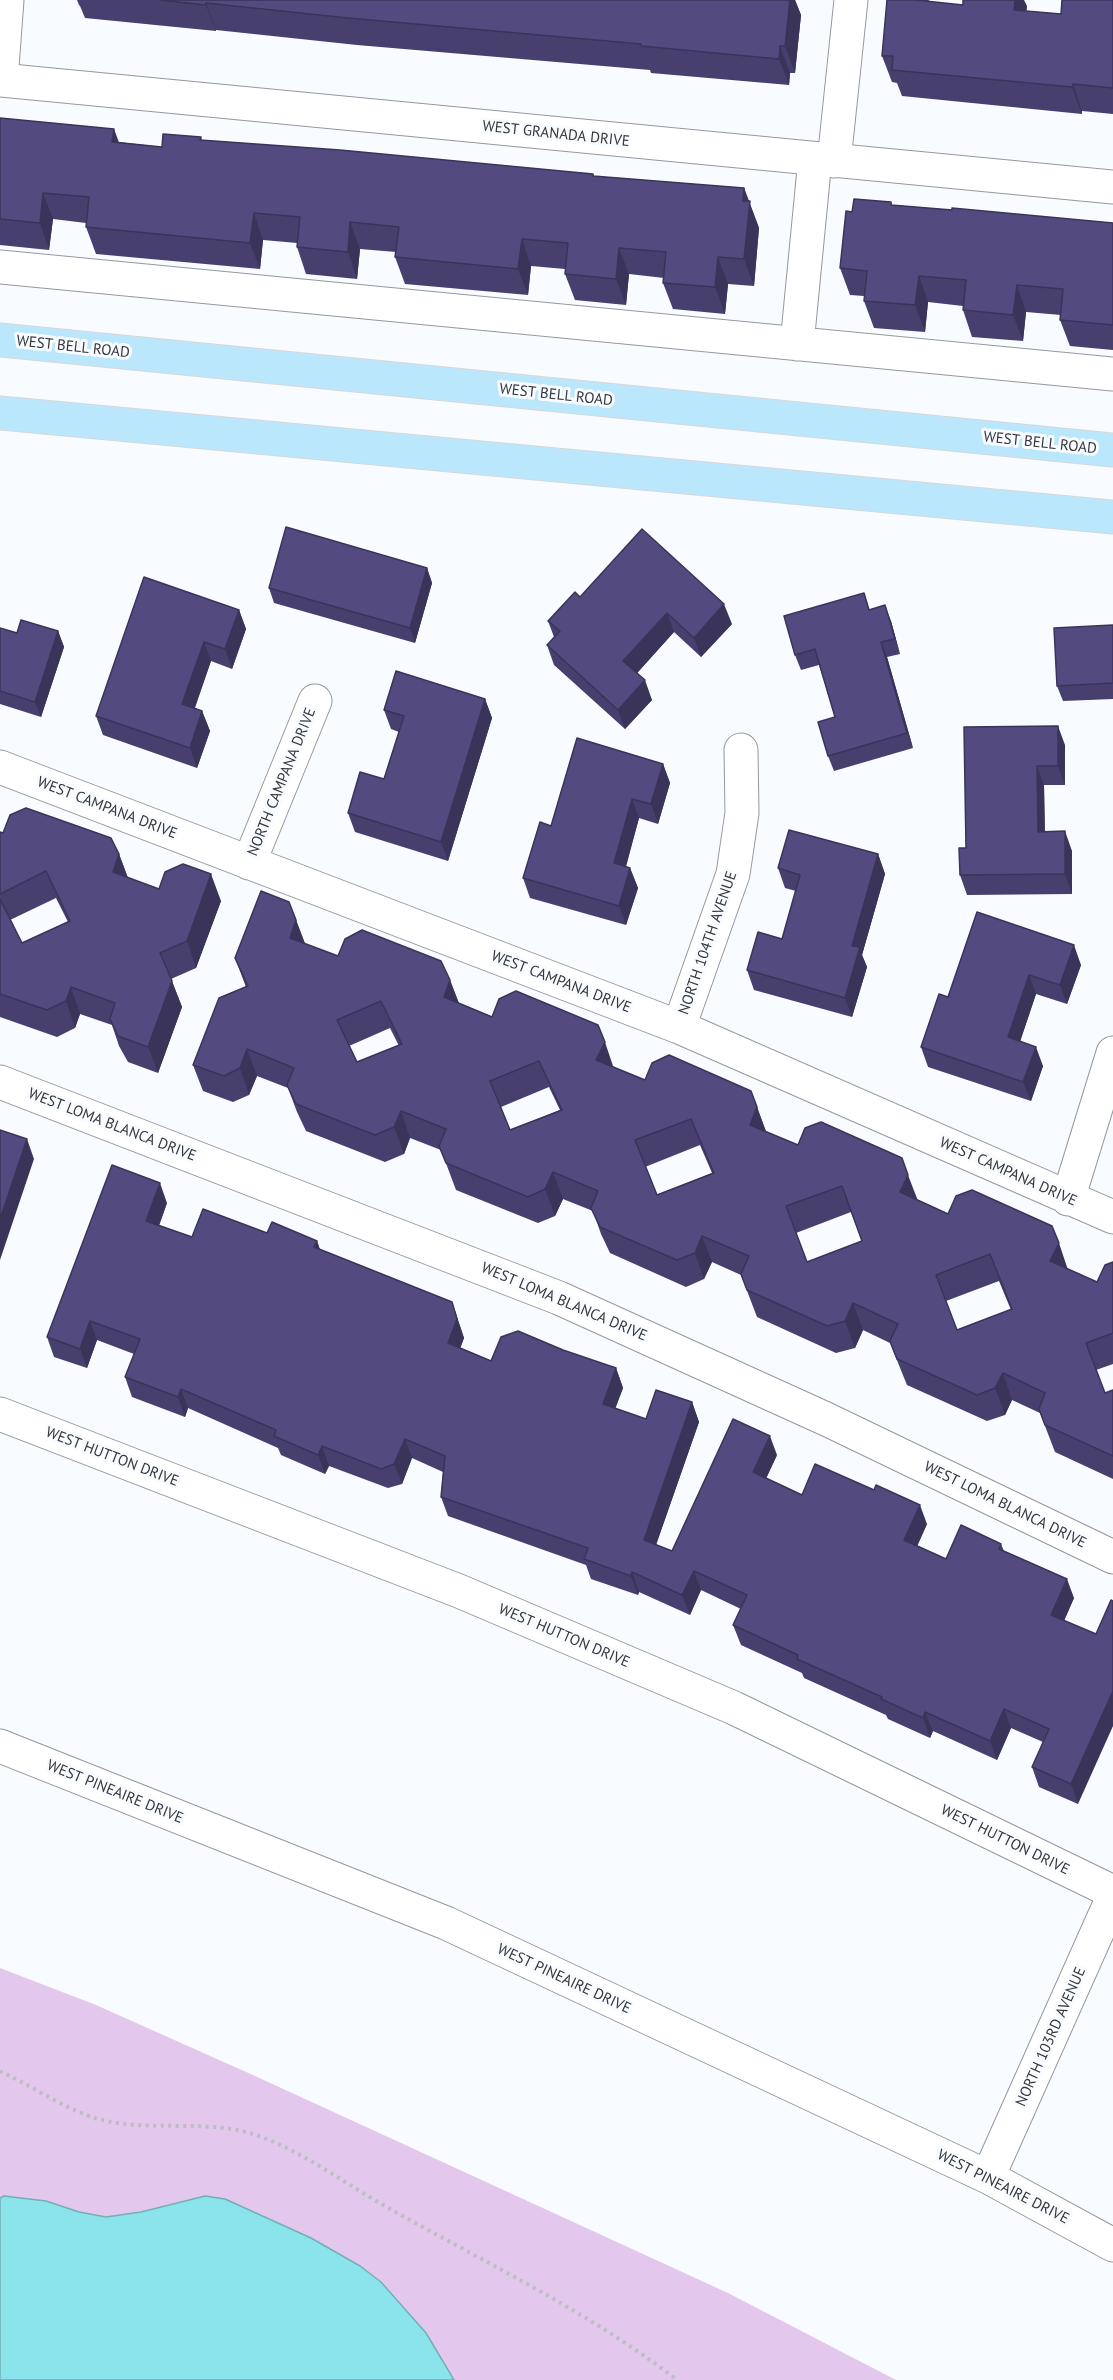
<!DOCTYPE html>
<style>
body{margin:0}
canvas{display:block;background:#f8fbff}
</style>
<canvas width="1113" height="2380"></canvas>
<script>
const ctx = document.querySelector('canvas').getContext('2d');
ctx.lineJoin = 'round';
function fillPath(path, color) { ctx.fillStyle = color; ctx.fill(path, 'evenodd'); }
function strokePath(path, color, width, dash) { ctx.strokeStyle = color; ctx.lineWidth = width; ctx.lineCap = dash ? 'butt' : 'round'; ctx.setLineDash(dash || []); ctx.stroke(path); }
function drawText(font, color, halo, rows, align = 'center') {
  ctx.font = font + ' "PT Sans",sans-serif'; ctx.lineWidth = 6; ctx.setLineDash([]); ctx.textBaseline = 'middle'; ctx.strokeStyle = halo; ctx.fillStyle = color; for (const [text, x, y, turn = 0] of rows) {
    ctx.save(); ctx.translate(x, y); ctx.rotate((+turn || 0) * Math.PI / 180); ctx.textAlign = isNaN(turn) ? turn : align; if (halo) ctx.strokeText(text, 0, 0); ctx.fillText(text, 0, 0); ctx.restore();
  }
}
fillPath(new Path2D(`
 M0 1968 96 2005 255 2076 728 2293 896 2380H0Z`), '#e4c7ed');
const water = new Path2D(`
 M4 2196 46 2201 79 2212 106 2217 141 2212 205 2196 225 2199 311 2238 360 2266 381 2282 426 2333 454 2380H0V2198Z`);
fillPath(water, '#8be4eb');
strokePath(water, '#72b0b6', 1.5);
const minor = new Path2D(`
 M0 80 1113 187
 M1 80 7 0
 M834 161 851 0
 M0 267 1113 374
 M797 344 815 159
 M0 767 679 1027 1113 1217
 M249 863 315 701
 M679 1027 733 874 742 813 741 750
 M0 1082 559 1298 826 1419 1113 1557
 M1068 1199 1113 1053
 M0 1414 459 1591 734 1708 1113 1892
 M0 1746 446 1923 988 2177 1113 2245
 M988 2177 1113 1897`);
const major = new Path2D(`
 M0 340 1113 450
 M0 413 1113 517`);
strokePath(minor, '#95989e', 35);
strokePath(major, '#d7d7d8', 35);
strokePath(new Path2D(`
 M0 2071C30 2085 67 2110 98 2119 150 2133 206 2118 256 2135 303 2151 348 2186 392 2210 488 2264 589 2312 677 2380`), '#bbbec2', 4, [3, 4.5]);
strokePath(minor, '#fff', 33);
strokePath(major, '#bbe7fd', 33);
fillPath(new Path2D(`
 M77 0H795L801 15 795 73H790L789 85 651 73 650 70 357 45 216 30V31L85 18 80 6 79 5Z
 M887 0H929L928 2 963 5 1027 6 1026 11 1061 14 1113 0V114L1082 111V114L902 96 897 83 892 82 882 56Z
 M0 118 119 142 162 147 201 137 202 140 593 174 594 176 744 188 759 228 754 286 728 284 725 314 673 309 663 283 664 278 629 274 626 305 575 300 565 274V269L531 266 528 295 405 284 395 257 396 252 360 249 357 279 306 274 297 247V243L263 240 260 269 96 254 86 227V223L53 219 49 250 0 245Z
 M891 202 892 205 1113 223V350L1070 346 1060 320 1061 315 1026 312 1023 341 972 337 963 310V306L928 302 925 332 874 328 864 301V296L850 295 840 268 852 212Z
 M427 568 432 583 415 643 274 603 269 588Z
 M580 597 732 624 701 657 674 632 637 673 652 700 625 729 554 665 547 645 554 637 548 621Z
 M239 610 246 629 232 669 211 661 195 708 202 711 210 731 197 768 103 735 96 716Z
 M870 610 891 621 900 654 887 657 913 748 834 771 828 756 835 717 819 665 801 670 795 655Z
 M1113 625V699L1063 701 1057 686Z
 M0 628 17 633 58 631 64 647 41 717 0 704Z
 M485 699 492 718 448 861 355 832 348 813 384 779 399 732 391 729 384 710Z
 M964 727 1065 745V785H1044L1045 832 1072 851V894L967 895 960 875 966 848Z
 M663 764 670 783 658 824 639 818 626 867 630 868 638 888 626 925 530 898 523 878 551 826Z
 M0 832 119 854 128 878 159 889 221 901 196 968 171 979 182 1007 158 1073 128 1062 119 1046 112 1025 80 1014 75 1028 57 1037 0 1017ZM56 898 68 922 22 943 10 920Z
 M878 854 885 874 862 955 867 967 852 1017 754 990 747 970 782 939 796 891 785 888 778 868Z
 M977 912 1081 965 1067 1004 1036 994 1020 1041 1043 1066 1031 1101 928 1067 921 1047 948 997Z
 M296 920 305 944 338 956 450 980 459 1003 645 1080 757 1107 766 1132 1097 1282 1113 1262V1364L1096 1370 1105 1393 1113 1390V1479L1055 1452 1040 1413 1012 1400 1005 1415 987 1421 907 1385 890 1343 863 1330 855 1348 836 1353 757 1317 741 1275 712 1262 704 1279 686 1287 610 1253 601 1234 593 1211 563 1199 555 1216 538 1223 456 1190 441 1150 410 1138 404 1154 385 1162 306 1131 297 1112 288 1088 257 1076 249 1095 233 1102 203 1091 193 1065 246 987 235 958ZM390 1028 399 1046 357 1062 349 1046ZM549 1087 560 1110 510 1130 501 1107ZM700 1145 712 1173 657 1195 645 1167ZM851 1212 862 1241 807 1262 796 1233ZM999 1281 1011 1310 957 1330 946 1301Z
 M167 1203 159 1225 192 1237 267 1233 317 1241 320 1250 452 1302 464 1338 460 1348 491 1361 563 1350 616 1368 623 1388 615 1408 646 1419 692 1402 699 1422 656 1545 672 1551 777 1455 766 1478 802 1495 927 1524 917 1546 946 1559 1001 1544 1004 1551 1074 1598 1064 1621 1078 1804 1039 1787 1032 1767 1043 1742 1011 1728 997 1760 933 1731 930 1738 888 1719 886 1715 804 1678 802 1673 741 1645 733 1625 741 1609 701 1590 690 1615 639 1592 638 1595 591 1579 586 1565 448 1516 441 1497 443 1472 412 1458 402 1484 388 1488 329 1466 325 1474 281 1455 278 1448 188 1408 185 1417 132 1397 125 1377 134 1354 97 1340 87 1368 54 1357 47 1337Z`), '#47406e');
fillPath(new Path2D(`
 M790 0H795L801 15 795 73 785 46Z
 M1015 0H1024L1027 6 1024 36 1014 10Z
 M206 3 216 30V31L206 5Z
 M780 46 790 73 789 85 779 59Z
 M1073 84 1082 111V114L1072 87Z
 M114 129 124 156 112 142Z
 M744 188 759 228 754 286 744 259 743 201Z
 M43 193 53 219 49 250 40 223Z
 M254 213 263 240 260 269 250 243Z
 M350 222 360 249 357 279 348 252Z
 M522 239 531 266 528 295 518 269Z
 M619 248 629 274 626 305 616 279Z
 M718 257 728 284 725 314 715 287Z
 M919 276 928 302 925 332 915 305Z
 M1017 285 1026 312 1023 341 1013 315Z
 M427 568 432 583 415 643 410 628Z
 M724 604 732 624 701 657 694 638Z
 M885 605 891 621 900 654 895 639Z
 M239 610 246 629 232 669 225 649Z
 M667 613 674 632 630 681 623 661Z
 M58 631 64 647 41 717 35 702Z
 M204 642 211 661 189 723 182 704Z
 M881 642 887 657 913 748 907 733Z
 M645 680 652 700 625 729 618 710Z
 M485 699 492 718 448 861 441 842Z
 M202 711 210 731 197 768 190 748Z
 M1058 726 1065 745V785L1058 766Z
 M663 764 670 783 658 824 651 804Z
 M1037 766 1044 785 1045 852 1038 832Z
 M632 799 639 818 621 883 614 863Z
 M1065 831 1072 851V894L1065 874Z
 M119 854 129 881 113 872Z
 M878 854 885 874 862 955 867 967 852 1017 845 998 852 946Z
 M630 868 638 888 626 925 619 906Z
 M211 874 221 901 196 968 187 941Z
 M296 920 306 946 290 938Z
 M1074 945 1081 965 1067 1004 1060 985Z
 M1029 975 1036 994 1015 1057 1008 1037Z
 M450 980 460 1007 444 997Z
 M172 981 182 1007 158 1073 148 1047Z
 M71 987 80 1014 75 1028 66 1001Z
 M605 1042 614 1069 596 1060Z
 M1036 1047 1043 1066 1031 1101 1023 1082Z
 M247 1049 257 1076 249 1095 240 1068Z
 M757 1107 767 1134 750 1125Z
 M401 1111 410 1138 404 1154 394 1127Z
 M27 1139 34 1159 0 1260V1219Z
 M553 1172 563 1199 555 1216 545 1189Z
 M908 1175 918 1201 900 1192Z
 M160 1183 167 1203 154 1240 146 1221Z
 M702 1236 712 1262 704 1279 695 1253Z
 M317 1241 324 1261 314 1247Z
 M1059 1243 1068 1270 1050 1261Z
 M452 1302 464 1338 455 1363 448 1343Z
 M853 1303 863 1330 855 1348 845 1321Z
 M90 1321 97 1340 87 1368 80 1349Z
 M616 1368 623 1388 610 1423 603 1404Z
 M1003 1373 1012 1400 1005 1415 995 1388Z
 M181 1389 188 1408 185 1417 178 1397Z
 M692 1402 699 1422 651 1559 644 1540Z
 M770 1436 777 1455 760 1492 753 1472Z
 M405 1439 412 1458 402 1484 394 1464Z
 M322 1446 329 1466 325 1474 318 1455Z
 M920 1505 927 1524 911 1560 904 1540Z
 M694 1571 701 1590 690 1615 682 1595Z
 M632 1572 639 1592 638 1595 631 1576Z
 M1067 1579 1074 1598 1058 1634 1051 1615Z
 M1113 1691V1726L1078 1804 1071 1784Z
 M1004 1709 1011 1728 997 1760 990 1741Z
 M925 1712 933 1731 930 1738 923 1718Z`), '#3a345a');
const building = new Path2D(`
 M160 0H790L785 46H780L779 59 641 46V44L348 18 206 3V5Z
 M887 0H916L963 5V0H1015L1014 10 1061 14 1062 0H1113V88L1073 84 1072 87 892 70 893 56H882Z
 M0 118 114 129 112 142 162 147 163 134 201 137 200 140 340 150 593 174V176L744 188 743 201H750L744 259 718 257 715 287 663 283 666 252 619 248 616 279 565 274 568 243 522 239 518 269 395 257 399 227 350 222 348 252 297 247 300 217 254 213 250 243 86 227 89 197 43 193 40 223 0 219Z
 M854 199 891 202V205L952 210V208L1113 223V325L1060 320 1063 289 1017 285 1013 315 963 310 966 280 919 276 915 305 864 301 867 271 840 268 846 211 852 212Z
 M286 527 427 568 410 628 269 588Z
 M642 529 724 604 694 638 667 613 623 661 645 680 618 710 547 645 560 631 548 621 575 592 580 597Z
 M144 577 239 610 225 649 204 642 182 704 202 711 190 748 96 716Z
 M864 593 869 610 885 605 895 639 881 642 907 733 828 756 818 722 835 717 815 649 795 655 784 616Z
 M21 620 58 631 35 702 0 691V628L17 633Z
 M1113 625V683L1057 686 1054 628Z
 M396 671 485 699 441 842 348 813 360 772 384 779 404 716 384 710Z
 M1058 726V766H1037L1038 832 1065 831V874L960 875 959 848H966L964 727Z
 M577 738 663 764 651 804 632 799 614 863 630 868 619 906 523 878 540 822 551 826Z
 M26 808 111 838 119 854 113 872 159 889 165 872 183 864 211 874 187 941 160 953 172 981 148 1047 118 1036 110 1019 115 1003 71 987 66 1001 47 1010 0 994V899L22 943 70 921 46 871 0 894V832L3 833 10 815Z
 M789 830 878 854 852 946 860 947 845 998 747 970 758 932 782 939 800 875 778 868Z
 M261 891 289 902 296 920 290 938 338 956 345 939 362 930 441 961 450 980 444 997 492 1017 499 999 516 991 598 1025 605 1042 596 1060 645 1080 652 1063 669 1055 751 1091 757 1107 750 1125 798 1145 805 1128 821 1122 902 1158 908 1175 900 1192 948 1214 956 1196 972 1190 1052 1226 1059 1243 1050 1261 1097 1282 1105 1265 1113 1262V1333L1086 1343 1105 1393 1113 1390V1456L1045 1425 1039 1409 1045 1393 1003 1373 995 1388 977 1395 897 1359 890 1341 898 1324 853 1303 845 1321 827 1326 747 1290 741 1274 749 1256 702 1236 695 1253 677 1260 600 1227 591 1208 598 1191 553 1172 545 1189 528 1197 446 1163 439 1146 446 1129 401 1111 394 1127 375 1135 296 1104 287 1085 294 1068 247 1049 240 1068 224 1076 193 1065 219 998 248 986 235 958ZM381 1001 402 1044 357 1062 337 1020ZM539 1061 562 1110 510 1130 490 1081ZM691 1119 714 1173 657 1195 635 1140ZM842 1186 862 1241 807 1262 786 1206ZM990 1254 1012 1309 957 1330 936 1275Z
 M977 912 1074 945 1060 985 1029 975 1008 1037 1036 1047 1023 1082 921 1047 939 994 948 997Z
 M0 1130 27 1139 0 1219Z
 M112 1165 160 1183 146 1221 192 1237 203 1209 267 1233 272 1222 317 1241 314 1247 452 1302 457 1319 448 1343 491 1361 501 1337 518 1331 563 1350 616 1368 603 1404 646 1419 656 1390 692 1402 644 1540 672 1551 733 1419 770 1436 753 1472 802 1495 815 1464 874 1490 876 1485 920 1505 904 1540 946 1559 961 1525 1001 1544 999 1549 1067 1579 1051 1615 1096 1634 1111 1600 1113 1601V1691L1071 1784 1032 1767 1049 1729 1004 1709 990 1741 925 1712 923 1718 881 1699 882 1697 797 1659 798 1655 733 1625 747 1595 694 1571 682 1595 632 1572 631 1576 584 1559 588 1548 441 1497 445 1456 405 1439 394 1464 381 1469 322 1446 318 1455 274 1436 276 1430 181 1389 178 1397 125 1377 140 1339 90 1321 80 1349 47 1337Z`);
fillPath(building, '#534b80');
strokePath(building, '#3a345a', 1.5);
drawText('15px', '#36373a', '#f8fbff', [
 ["WEST GRANADA DRIVE",556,134,6],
 ["WEST BELL ROAD",73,347,6],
 ["WEST BELL ROAD",556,395,6],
 ["WEST BELL ROAD",1040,443,6],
 ["NORTH CAMPANA DRIVE",282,782,-68],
 ["WEST CAMPANA DRIVE",107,808,21],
 ["NORTH 104TH AVENUE",708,943,-71],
 ["WEST CAMPANA DRIVE",561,982,21],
 ["WEST LOMA BLANCA DRIVE",112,1125,21],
 ["WEST CAMPANA DRIVE",1008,1172,24],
 ["WEST LOMA BLANCA DRIVE",564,1302,23],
 ["WEST HUTTON DRIVE",112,1457,21],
 ["WEST LOMA BLANCA DRIVE",1005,1505,26],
 ["WEST HUTTON DRIVE",564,1636,23],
 ["WEST PINEAIRE DRIVE",115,1792,22],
 ["WEST HUTTON DRIVE",1005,1840,26],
 ["WEST PINEAIRE DRIVE",564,1979,25],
 ["NORTH 103RD AVENUE",1051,2037,-66],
 ["WEST PINEAIRE DRIVE",1003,2187,27]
]);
</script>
